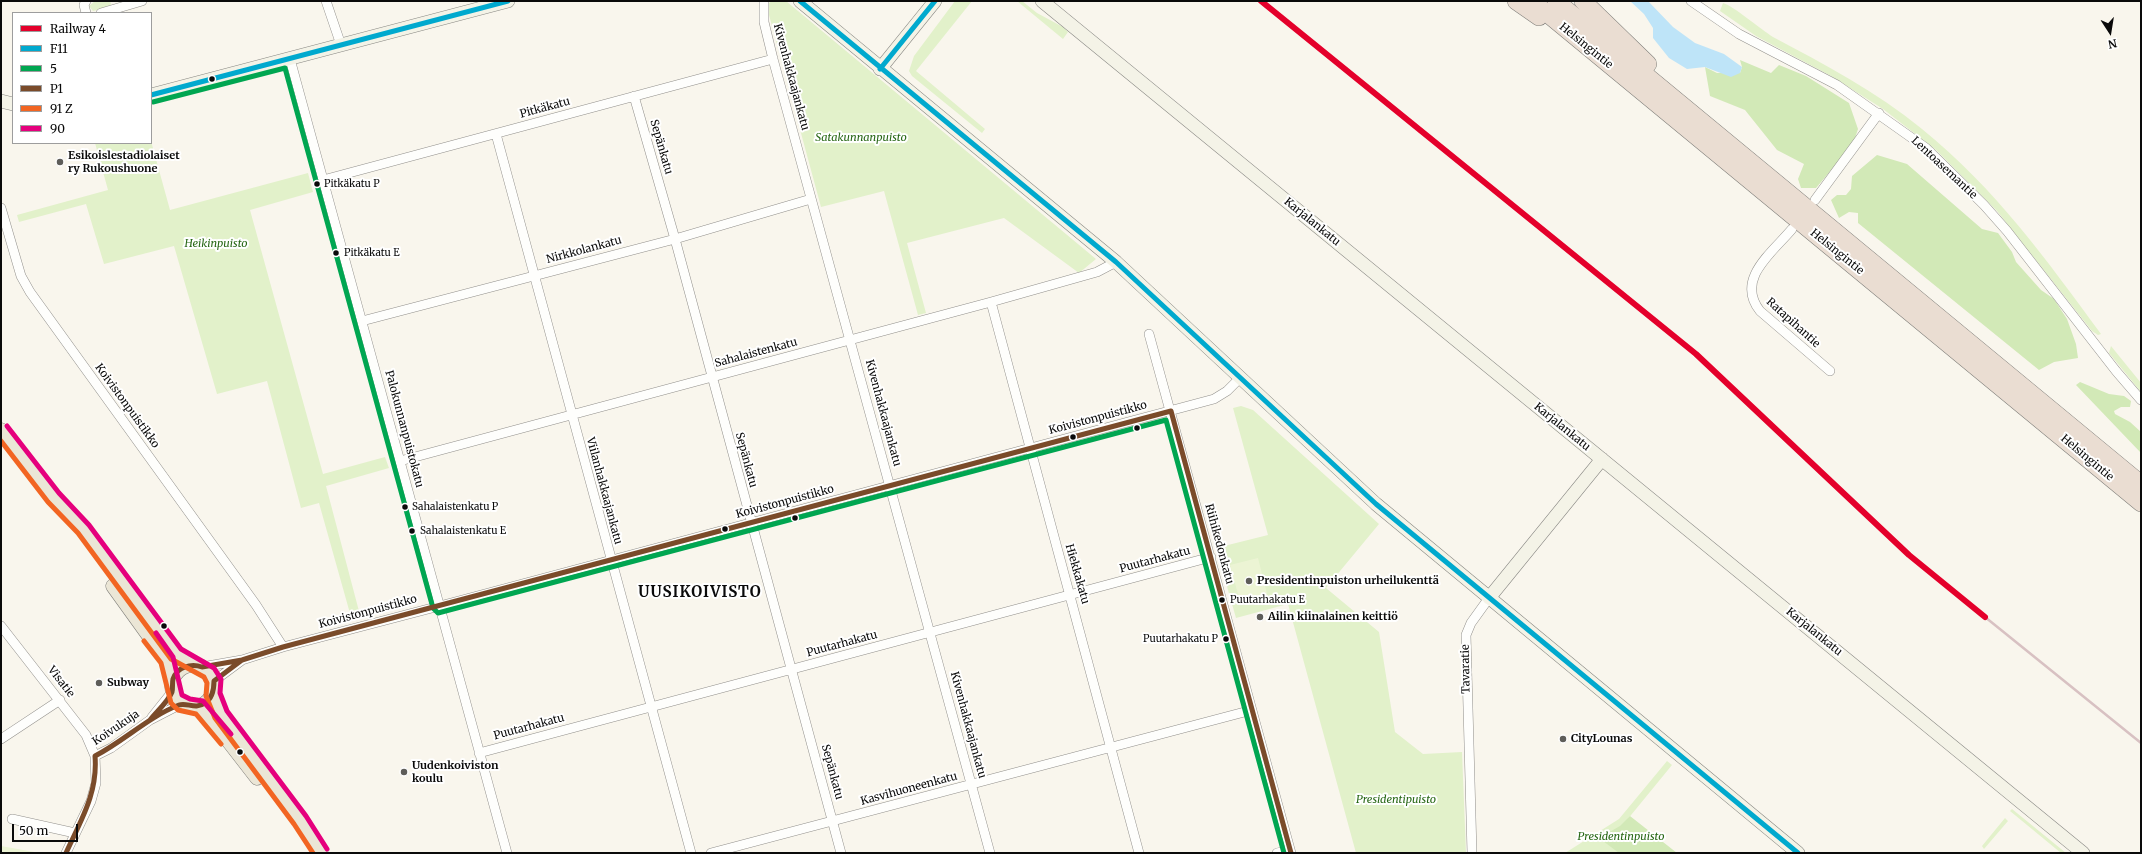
<!DOCTYPE html>
<meta charset="utf-8">
<style>
body{margin:0}
#map{position:relative;width:2142px;height:854px;overflow:hidden;background:#f9f6ed;font-family:Merriweather,serif}
canvas{display:block}
.frame{position:absolute;inset:0;border:2px solid #0a0a0a;pointer-events:none}
.legend{position:absolute;left:12px;top:12px;width:140px;height:132px;box-sizing:border-box;background:#fff;border:1px solid #9d9d9d;margin:0;padding:5px 7px;list-style:none;font-size:12px;color:#0a0a0a}
.legend li{display:flex;align-items:center;gap:8px;height:20px}
.legend b{width:20px;border:1px solid #9d9d9d}
.north{position:absolute;left:2090px;top:12px;width:40px;height:40px;-webkit-text-stroke:3px #fff;paint-order:stroke;rotate:168deg;font-size:11px;font-weight:700;line-height:16px;text-align:center;color:#0a0a0a}
.north::after{content:'';display:block;margin:auto;width:14px;height:18px;background:#0a0a0a;clip-path:polygon(50% 0,100% 100%,50% 72%,0 100%)}
.scale{position:absolute;left:12px;top:824px;width:66px;height:18px;box-sizing:border-box;border:2px solid #0a0a0a;border-top:0;padding-left:5px;font-size:12px;line-height:14px;white-space:nowrap;color:#0a0a0a;-webkit-text-stroke:3px #fff;paint-order:stroke}
</style>
<div id="map">
<canvas width="2142" height="854"></canvas>
<div class="frame"></div>
<ul class="legend">
<li><b style="height:5px;background:#e4002b"></b>Railway 4</li>
<li><b style="height:5px;background:#00a9ce"></b>F11</li>
<li><b style="height:5px;background:#00a651"></b>5</li>
<li><b style="height:5px;background:#7a4b2a"></b>P1</li>
<li><b style="height:5px;background:#f26522"></b>91 Z</li>
<li><b style="height:5px;background:#e5007d"></b>90</li>
</ul>
<div class="north">N</div>
<div class="scale">50 m</div>
</div>
<script>
const ctx = document.querySelector('canvas').getContext('2d');
ctx.lineJoin = 'round';
function fillPath(path, color) { ctx.fillStyle = color; ctx.fill(path, 'evenodd'); }
function strokePath(path, color, width, dash) { ctx.strokeStyle = color; ctx.lineWidth = width; ctx.lineCap = dash ? 'butt' : 'round'; ctx.setLineDash(dash || []); ctx.stroke(path); }
function drawText(font, color, halo, rows, align = 'center') {
  ctx.font = font + ' Merriweather,serif'; ctx.lineWidth = 4; ctx.setLineDash([]); ctx.textBaseline = 'middle'; ctx.strokeStyle = halo; ctx.fillStyle = color; for (const [text, x, y, turn = 0] of rows) {
    ctx.save(); ctx.translate(x, y); ctx.rotate((+turn || 0) * Math.PI / 180); ctx.textAlign = isNaN(turn) ? turn : align; if (halo) ctx.strokeText(text, 0, 0); ctx.fillText(text, 0, 0); ctx.restore();
  }
}
fillPath(new Path2D(`
 M95 1H110L111 4 109 7 93 11 89 6Z
 M772 1H786L1096 259 1079 273 1004 218 907 243 926 313 918 315 884 191 821 207 769 15V3Z
 M955 1H972L916 71 985 129 982 133 912 76 909 71 914 56Z
 M1017 1H1022L1037 13 1063 27 1068 32 1063 39Z
 M1723 3C1732 5 1762 30 1773 37 1824 64 1877 92 1922 129 1995 188 2046 259 2101 334L2098 335 2092 331 1997 211 1936 150 1883 109 1831 76 1756 36 1720 11Z
 M151 141 170 210 308 173 313 192 250 210 323 474 385 457 389 468 326 486 360 615 351 617 319 503 301 508 267 381 217 394 174 246 104 264 86 204 19 222 17 215 108 190 95 143H151Z
 M2111 346 2141 383V392L2109 353Z
 M1241 406 1253 410 1379 524 1326 588 1379 632 1395 732 1423 754 1462 752 1466 853H1356L1288 604 1236 618 1216 548 1268 535 1233 408Z
 M1667 761 1672 765 1627 820 1667 853H1565L1619 819Z
 M2012 809 2066 853H2061L2010 811Z
 M2005 818 2008 821 1984 849 1982 846Z`), '#e2f1ca');
fillPath(new Path2D(`
 M1740 60 1771 73 1779 65 1806 76 1849 103 1858 129 1853 144 1816 188H1801L1798 179 1804 164 1777 150 1745 110 1710 96 1705 67 1717 73H1740L1742 67Z
 M1877 155 1907 164 1982 229 1998 233 2012 252 2016 262 2041 290 2054 299 2067 319 2076 344 2078 358 2054 362 2039 370 1858 223V213L1849 212 1839 218 1831 200 1837 195H1846L1851 189 1852 176Z
 M2080 382 2109 394 2124 396 2131 401 2130 407H2121L2114 411 2115 414 2130 422 2141 432V453L2076 385Z
 M1630 816 1677 853H1619L1599 838 1620 826Z`), '#d2e9b7');
fillPath(new Path2D(`
 M1258 558 1268 598 1241 605 1230 565Z
 M1 846 40 853H1Z`), '#ecf4d4');
fillPath(new Path2D(`
 M1630 1H1648L1673 27 1695 43 1724 54 1742 67 1740 73 1731 77 1705 67 1687 69 1669 58 1653 38V28L1644 14Z`), '#bee4f8');
const street = new Path2D(`
 M86 1 84 5 86 13
 M326 1 341 45
 M764 1V22L773 59 990 853
 M1691 1 1739 34 1837 85 1926 148 1984 205 2007 231 2116 371 2141 400
 M101 13 142 1
 M290 59 507 853
 M634 96 675 239 841 853
 M496 134 691 853
 M323 180 773 59
 M1815 200 1879 113
 M1 208 21 276 30 292 256 605 283 647
 M1792 229C1772 253 1735 279 1760 311L1830 371
 M991 302 1139 853
 M362 321 675 239 811 199
 M1149 334 1291 853
 M400 461 991 302 1097 272 1116 262
 M1 626 86 735 95 756 96 783 91 801 66 853
 M202 667 242 660 283 647 451 603 1214 399 1227 391 1240 378
 M214 681 241 661
 M152 717 172 692
 M1 739 60 700
 M479 753 1211 557
 M95 756 111 748 150 720 181 704
 M12 819 75 833
 M711 853 1252 710
 M1277 853 1290 850
 M1472 853 1466 635 1471 623 1489 598`);
const secondary = new Path2D(`
 M800 1 1116 262 1376 504 1798 853
 M1042 1 2083 853
 M880 69 935 1
 M151 95 508 1
 M1 101 13 104
 M1489 598 1602 459`);
const primary = new Path2D(`
 M1 430 54 498 83 529 176 654 196 665
 M113 586 167 661 173 679
 M172 686a21 21 0 1 1 42 0a21 21 0 1 1-42 0Z
 M213 694 221 714 300 820 321 853
 M199 707 212 720 257 778`);
const highway = new Path2D(`
 M1516 1 1539 17
 M1532 1 2141 503
 M1556 1 2141 484
 M1583 1 1648 64`);
strokePath(street, '#92908c', 10);
strokePath(secondary, '#888783', 14);
strokePath(primary, '#7f7e7a', 15);
strokePath(highway, '#7f7e7a', 18);
strokePath(street, '#fefefc', 9);
strokePath(secondary, '#f4f3e7', 13);
strokePath(primary, '#ebe6d6', 14);
strokePath(highway, '#eaddd2', 17);
strokePath(new Path2D(`
 M1985 617 2141 743`), '#d8c1c2', 2.5);
strokePath(new Path2D(`
 M800 1 1116 262 1376 504 1798 853
 M880 69 935 1
 M151 95 508 1`), '#00a9ce', 5);
strokePath(new Path2D(`
 M153 102 285 68 433 608 438 613 1166 420 1284 853`), '#00a651', 5);
strokePath(new Path2D(`
 M150 720C156 712 168 702 172 692 173 688 172 683 173 679 177 667 191 663 202 667L242 660 283 647 1171 411 1291 853
 M66 853C81 820 98 793 95 756 124 741 148 717 179 705 187 702 195 710 205 703 213 698 214 689 214 681L242 660`), '#7a4b2a', 5);
strokePath(new Path2D(`
 M1 441 48 502 78 533 171 659 204 677 207 683 206 696 215 718 294 824 313 853
 M144 641 161 663 171 703 178 710 196 714 221 744`), '#f26522', 5);
strokePath(new Path2D(`
 M7 426 59 493 89 525 181 649 214 668 221 679 220 693 227 711 306 816 327 849
 M156 633 173 657 182 695 190 699 203 701 231 734`), '#e5007d', 5);
strokePath(new Path2D(`
 M1261 1 1696 354 1909 555 1985 617`), '#e4002b', 6);
for (const [x, y, r, color] of [
 [212,79,3.5,"#0a0a0a"],
 [60,162,4,"#5e5d59"],
 [317,184,3.5,"#0a0a0a"],
 [336,253,3.5,"#0a0a0a"],
 [1137,428,3.5,"#0a0a0a"],
 [1073,437,3.5,"#0a0a0a"],
 [405,507,3.5,"#0a0a0a"],
 [795,518,3.5,"#0a0a0a"],
 [725,529,3.5,"#0a0a0a"],
 [412,531,3.5,"#0a0a0a"],
 [1249,581,4,"#5e5d59"],
 [1222,600,3.5,"#0a0a0a"],
 [1260,617,4,"#5e5d59"],
 [164,626,3.5,"#0a0a0a"],
 [1226,639,3.5,"#0a0a0a"],
 [99,683,4,"#5e5d59"],
 [1563,739,4,"#5e5d59"],
 [240,752,3.5,"#0a0a0a"],
 [404,772,4,"#5e5d59"]
]) { const dot = new Path2D(); dot.arc(x, y, r, 0, 2 * Math.PI); ctx.fillStyle = color; ctx.fill(dot); strokePath(dot, '#fff', 1.5); }
drawText('10px', '#0a0a0a', '#fff', [
 ["Pitkäkatu P",324,184],
 ["Pitkäkatu E",344,253],
 ["Sahalaistenkatu P",412,507],
 ["Sahalaistenkatu E",420,531],
 ["Puutarhakatu E",1230,600],
 ["Puutarhakatu P",1218,639,"right"]
], 'left');
drawText('11px', '#0a0a0a', '#fff', [
 ["Helsingintie",1586,46,39],
 ["Kivenhakkaajankatu",791,77,75],
 ["Pitkäkatu",545,108,-15],
 ["Sepänkatu",661,147,74],
 ["Lentoasemantie",1944,168,43],
 ["Karjalankatu",1312,222,39],
 ["Nirkkolankatu",584,250,-15],
 ["Helsingintie",1837,252,39],
 ["Ratapihantie",1793,323,42],
 ["Sahalaistenkatu",756,353,-15],
 ["Koivistonpuistikko",127,406,54],
 ["Kivenhakkaajankatu",883,413,75],
 ["Koivistonpuistikko",1098,418,-15],
 ["Karjalankatu",1562,427,39],
 ["Palokunnanpuistokatu",404,429,75],
 ["Helsingintie",2087,458,40],
 ["Sepänkatu",746,460,75],
 ["Viilanhakkaajankatu",604,491,75],
 ["Koivistonpuistikko",785,502,-15],
 ["Riihikedonkatu",1219,544,75],
 ["Puutarhakatu",1155,560,-15],
 ["Hiekkakatu",1077,574,74],
 ["Koivistonpuistikko",368,612,-15],
 ["Karjalankatu",1814,632,39],
 ["Puutarhakatu",842,644,-15],
 ["Tavaratie",1466,669,-91],
 ["Visatie",61,682,52],
 ["Kivenhakkaajankatu",968,725,75],
 ["Puutarhakatu",529,727,-15],
 ["Koivukuja",116,728,-34],
 ["Sepänkatu",832,772,75],
 ["Kasvihuoneenkatu",909,789,-15]
]);
drawText('italic 11px', '#276715', '#fff', [
 ["Satakunnanpuisto",861,138],
 ["Heikinpuisto",216,244],
 ["Presidentipuisto",1396,800],
 ["Presidentinpuisto",1621,837]
]);
drawText('bold 11px', '#0a0a0a', '#fff', [
 ["Esikoislestadiolaiset",68,156],
 ["ry Rukoushuone",68,169],
 ["Presidentinpuiston urheilukenttä",1257,581],
 ["Ailin kiinalainen keittiö",1268,617],
 ["Subway",107,683],
 ["CityLounas",1571,739],
 ["Uudenkoiviston",412,766],
 ["koulu",412,779]
], 'left');
ctx.letterSpacing = '1px';
drawText('bold 15px', '#0a0a0a', '#fff', [
 ["UUSIKOIVISTO",700,593]
]);
ctx.letterSpacing = '0px';
</script>
